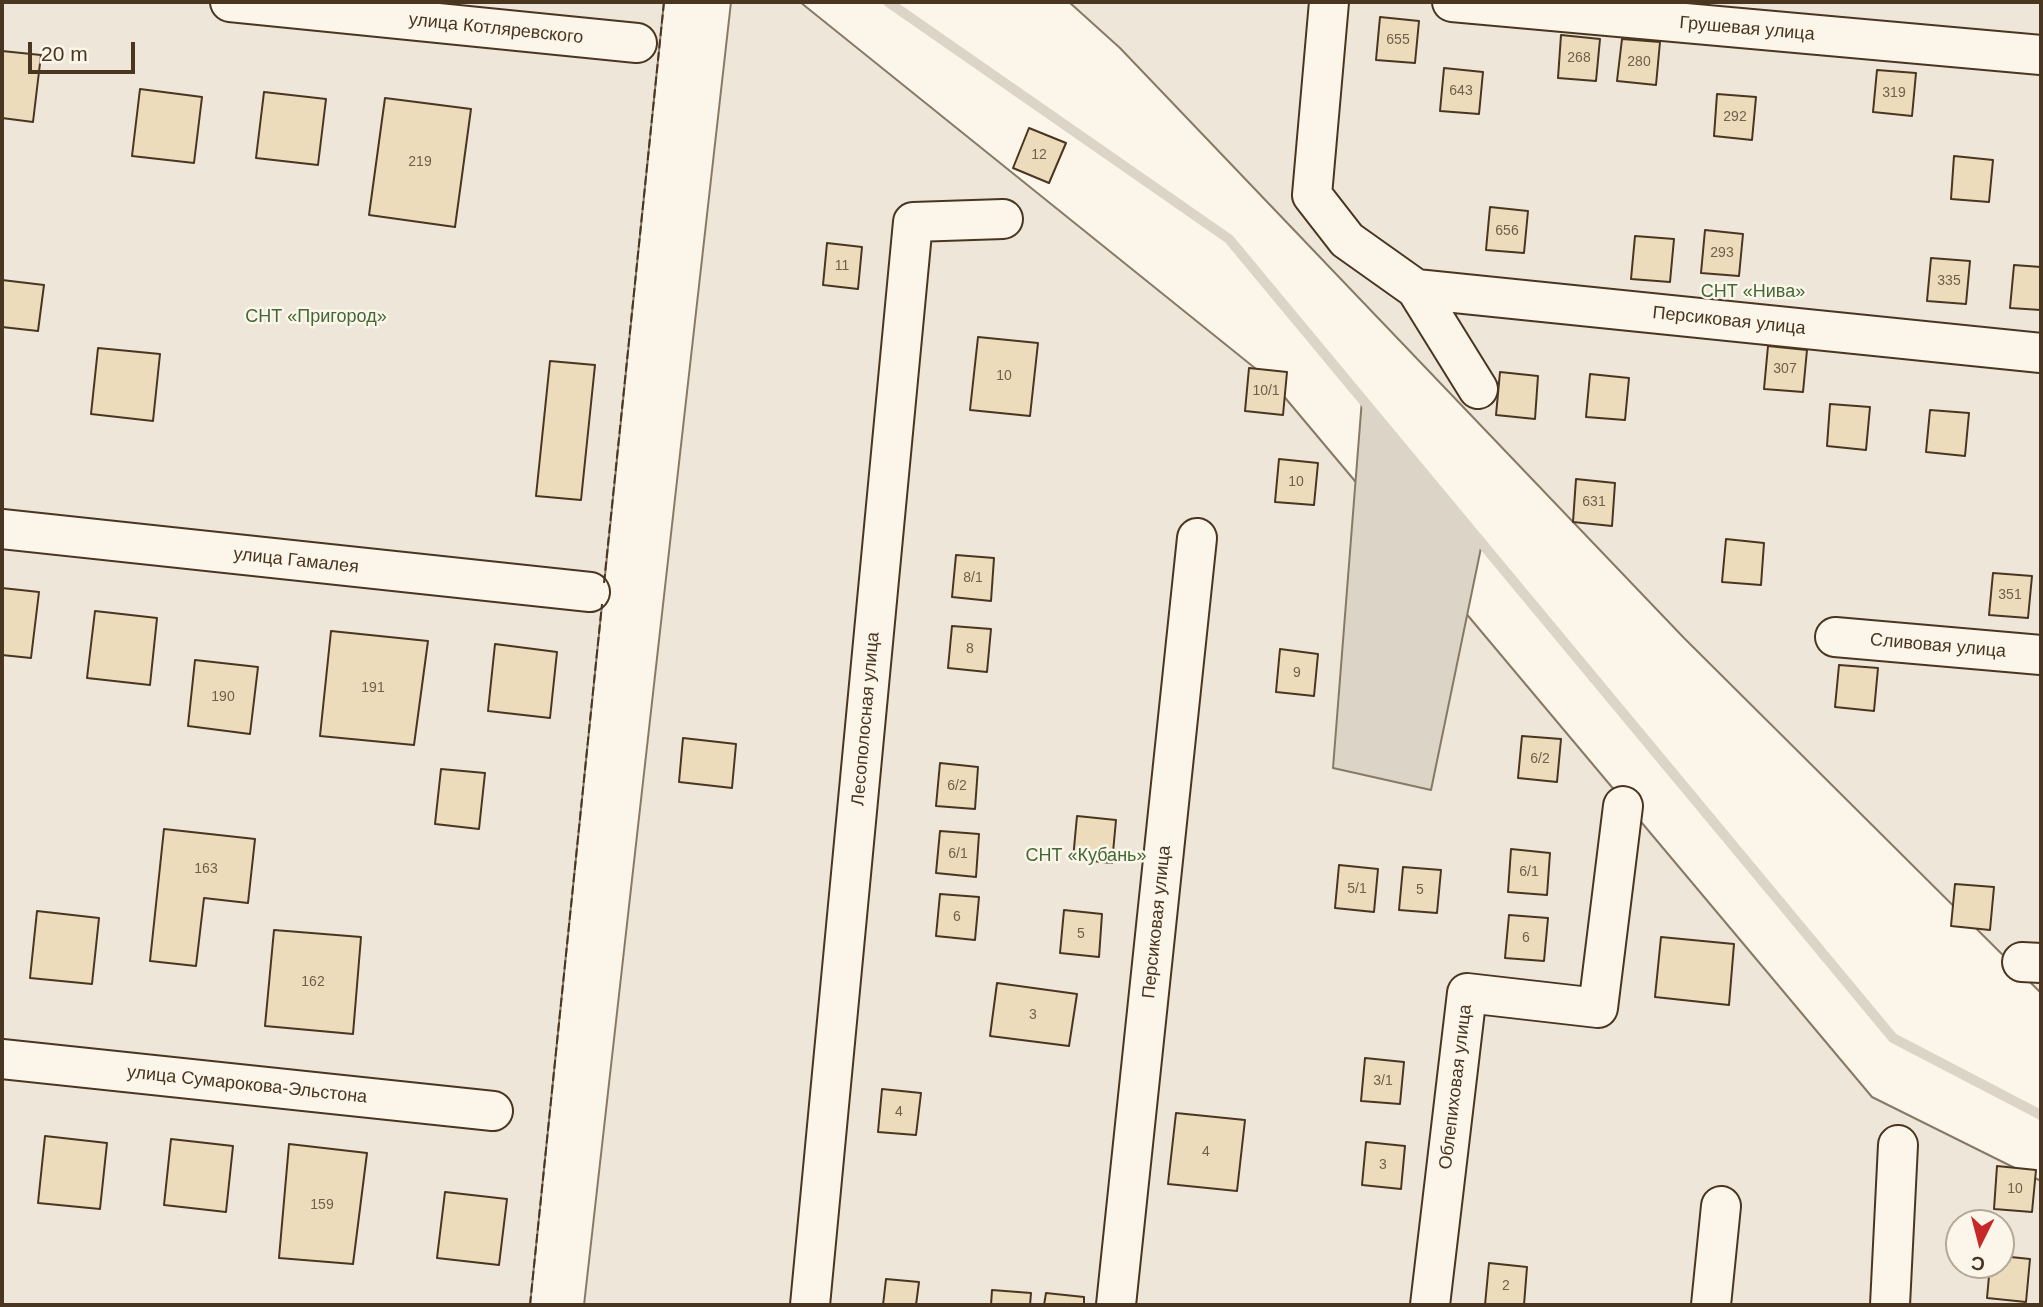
<!DOCTYPE html>
<meta charset="utf-8">
<style>
body{margin:0}
#map{position:relative;width:2043px;height:1307px;overflow:hidden;background:#fbf6e9;font-family:Helvetica,sans-serif}
canvas{display:block}
.frame{position:absolute;inset:0;border:4px solid #4a3520;pointer-events:none}
.north{position:absolute;left:1945px;top:1209px;width:70px;height:70px;box-sizing:border-box;background:#fbf6e9;border:2px solid #b4a999;border-radius:50%;rotate:186deg;font-size:19px;font-weight:700;line-height:28px;text-align:center;color:#4a3520}
.north::after{content:'';display:block;margin:auto;width:24px;height:32px;background:#c62828;clip-path:polygon(50% 0,100% 100%,50% 72%,0 100%)}
.scale{position:absolute;left:28px;top:42px;width:107px;height:32px;box-sizing:border-box;border:4px solid #4a3520;border-top:0;padding-left:9px;font-size:21px;line-height:24px;white-space:nowrap;color:#4a3520;-webkit-text-stroke:5px #fbf6e9;paint-order:stroke}
</style>
<div id="map">
<canvas width="2043" height="1307"></canvas>
<div class="frame"></div>
<div class="north">С</div>
<div class="scale">20 m</div>
</div>
<script>
const ctx = document.querySelector('canvas').getContext('2d');
ctx.lineJoin = 'round';
function fillPath(path, color) { ctx.fillStyle = color; ctx.fill(path, 'evenodd'); }
function strokePath(path, color, width, dash) { ctx.strokeStyle = color; ctx.lineWidth = width; ctx.lineCap = dash ? 'butt' : 'round'; ctx.setLineDash(dash || []); ctx.stroke(path); }
function drawText(font, color, halo, rows, align = 'center') {
  ctx.font = font + ' Helvetica,sans-serif'; ctx.lineWidth = 5; ctx.setLineDash([]); ctx.textBaseline = 'middle'; ctx.strokeStyle = halo; ctx.fillStyle = color; for (const [text, x, y, turn = 0] of rows) {
    ctx.save(); ctx.translate(x, y); ctx.rotate((+turn || 0) * Math.PI / 180); ctx.textAlign = isNaN(turn) ? turn : align; if (halo) ctx.strokeText(text, 0, 0); ctx.fillText(text, 0, 0); ctx.restore();
  }
}
const green = new Path2D(`
 M2 2H664L530 1305H2Z
 M731 2H800L1271 381 1872 1097 2041 1181V1305H584ZM1959 1223H2001V1265H1959Z
 M1069 2H2041V993L1684 638 1120 48Z`);
fillPath(green, '#ede6d9');
strokePath(green, '#887966', 2);
const water = new Path2D(`
 M1362 399 1482 543 1431 790 1333 768Z`);
fillPath(water, '#dcd4c6');
strokePath(water, '#887966', 2);
strokePath(new Path2D(`
 M888 2 1229 239 1893 1038 2041 1115`), '#dcd4c6', 10);
const building = new Path2D(`
 M1380 17 1419 21 1415 63 1376 60Z
 M1561 35 1600 39 1596 81 1558 78Z
 M1622 39 1660 42 1656 85 1617 81Z
 M2 51 41 55 33 122 2 118Z
 M1444 68 1483 72 1479 114 1440 111Z
 M1877 70 1916 73 1912 116 1873 112Z
 M140 89 202 97 194 163 132 156Z
 M264 92 326 99 318 165 256 158Z
 M1717 94 1756 97 1752 140 1714 136Z
 M385 98 471 109 455 227 369 215Z
 M1029 128 1066 143 1049 183 1013 168Z
 M1954 156 1993 160 1989 202 1951 199Z
 M1490 207 1528 211 1524 253 1486 250Z
 M1705 230 1743 234 1739 276 1701 273Z
 M1635 236 1674 239 1670 282 1631 279Z
 M827 243 862 247 858 289 823 285Z
 M1931 258 1970 261 1966 304 1927 301Z
 M2014 265 2041 267V310L2010 308Z
 M2 280 44 285 38 331 2 327Z
 M978 337 1038 343 1030 416 970 410Z
 M1768 346 1807 350 1803 392 1764 389Z
 M98 348 160 354 153 421 91 414Z
 M550 361 595 365 581 500 536 496Z
 M1249 368 1287 372 1283 415 1245 411Z
 M1500 372 1538 376 1535 419 1496 415Z
 M1590 374 1629 378 1625 420 1586 417Z
 M1830 404 1870 407 1866 450 1827 446Z
 M1930 410 1969 413 1965 456 1926 452Z
 M1279 459 1318 463 1314 505 1275 502Z
 M1576 479 1615 483 1612 526 1573 522Z
 M1726 539 1764 543 1761 585 1722 582Z
 M956 555 994 558 991 601 952 597Z
 M1993 573 2032 576 2028 618 1989 615Z
 M2 588 39 592 31 658 2 655Z
 M95 611 157 618 150 685 87 678Z
 M952 626 991 629 987 672 948 668Z
 M331 631 428 641 414 745 320 736Z
 M495 644 557 652 550 718 488 711Z
 M1280 649 1318 654 1314 696 1276 692Z
 M195 660 258 667 250 734 188 726Z
 M1839 665 1878 668 1874 711 1835 707Z
 M1522 736 1561 739 1557 782 1518 778Z
 M683 738 736 744 732 788 679 782Z
 M940 763 978 767 975 809 936 806Z
 M441 769 485 773 479 829 435 824Z
 M1077 816 1116 820 1112 863 1073 859Z
 M164 829 255 839 248 903 204 898 196 966 150 961Z
 M940 831 979 834 976 877 936 873Z
 M1511 849 1550 853 1547 895 1508 892Z
 M1339 865 1378 869 1374 912 1335 908Z
 M1403 867 1441 870 1437 913 1399 910Z
 M1955 884 1994 887 1990 930 1951 926Z
 M940 894 979 897 975 940 936 936Z
 M1064 910 1102 914 1099 957 1060 953Z
 M37 911 99 918 92 984 30 978Z
 M1509 915 1548 918 1544 961 1505 958Z
 M274 930 361 937 353 1034 265 1026Z
 M1661 937 1734 944 1729 1005 1655 997Z
 M997 983 1077 994 1069 1046 990 1036Z
 M1365 1058 1404 1062 1400 1104 1361 1101Z
 M882 1089 921 1093 916 1135 878 1132Z
 M1176 1113 1245 1120 1237 1191 1168 1184Z
 M45 1136 107 1143 100 1209 38 1203Z
 M171 1139 233 1146 226 1212 164 1205Z
 M1366 1142 1405 1146 1401 1189 1362 1185Z
 M289 1144 367 1153 353 1264 279 1258Z
 M1997 1166 2036 1170 2032 1212 1994 1209Z
 M445 1192 507 1199 499 1265 437 1258Z
 M2001 1256 2030 1259 2026 1302 1987 1298 1990 1265H2001Z
 M1489 1263 1527 1267 1524 1305H1485Z
 M886 1279 919 1282 916 1305H883Z
 M992 1290 1031 1293 1030 1305H991Z
 M1046 1293 1084 1297V1305H1044Z`);
fillPath(building, '#ecdcbc');
strokePath(building, '#4a3520', 2);
const minor = new Path2D(`
 M230 2 637 43
 M1329 2 1312 195 1347 240 1416 289 1478 389
 M1452 2 2041 55
 M1416 289 2041 353
 M2 529 590 592
 M1835 637 2041 655
 M2022 962 2041 963
 M2 1059 493 1111
 M810 1305 913 222 1003 219
 M1116 1305 1197 538
 M1430 1305 1467 993 1598 1008 1623 806
 M1711 1305 1721 1206
 M1890 1305 1898 1145`);
strokePath(minor, '#4a3520', 42);
strokePath(minor, '#fbf6e9', 38);
strokePath(new Path2D(`
 M604 583 664 2
 M530 1305 602 604`), '#4a3520', 2, [9, 3.5]);
drawText('14px', '#725f47', null, [
 ["655",1398,40],
 ["268",1579,58],
 ["280",1639,62],
 ["643",1461,91],
 ["319",1894,93],
 ["292",1735,117],
 ["12",1039,155],
 ["219",420,162],
 ["656",1507,231],
 ["293",1722,253],
 ["11",842,266],
 ["335",1949,281],
 ["307",1785,369],
 ["10",1004,376],
 ["10/1",1266,391],
 ["10",1296,482],
 ["631",1594,502],
 ["8/1",973,578],
 ["351",2010,595],
 ["8",970,649],
 ["9",1297,673],
 ["191",373,688],
 ["190",223,697],
 ["6/2",1540,759],
 ["6/2",957,786],
 ["6/1",958,854],
 ["163",206,869],
 ["6/1",1529,872],
 ["5/1",1357,889],
 ["5",1420,890],
 ["6",957,917],
 ["5",1081,934],
 ["6",1526,938],
 ["162",313,982],
 ["3",1033,1015],
 ["3/1",1383,1081],
 ["4",899,1112],
 ["4",1206,1152],
 ["3",1383,1165],
 ["10",2015,1189],
 ["159",322,1205],
 ["2",1506,1286]
]);
drawText('18px', '#4a3520', '#fbf6e9', [
 ["улица Котляревского",496,29,6],
 ["Грушевая улица",1747,29,5],
 ["Персиковая улица",1729,321,6],
 ["улица Гамалея",296,561,6],
 ["Сливовая улица",1938,646,5],
 ["Лесополосная улица",866,719,-85],
 ["Персиковая улица",1157,922,-84],
 ["улица Сумарокова-Эльстона",247,1085,6],
 ["Облепиховая улица",1456,1087,-83]
]);
drawText('18px', '#436837', '#fbf6e9', [
 ["СНТ «Нива»",1753,292],
 ["СНТ «Пригород»",316,317],
 ["СНТ «Кубань»",1086,856]
]);
</script>
